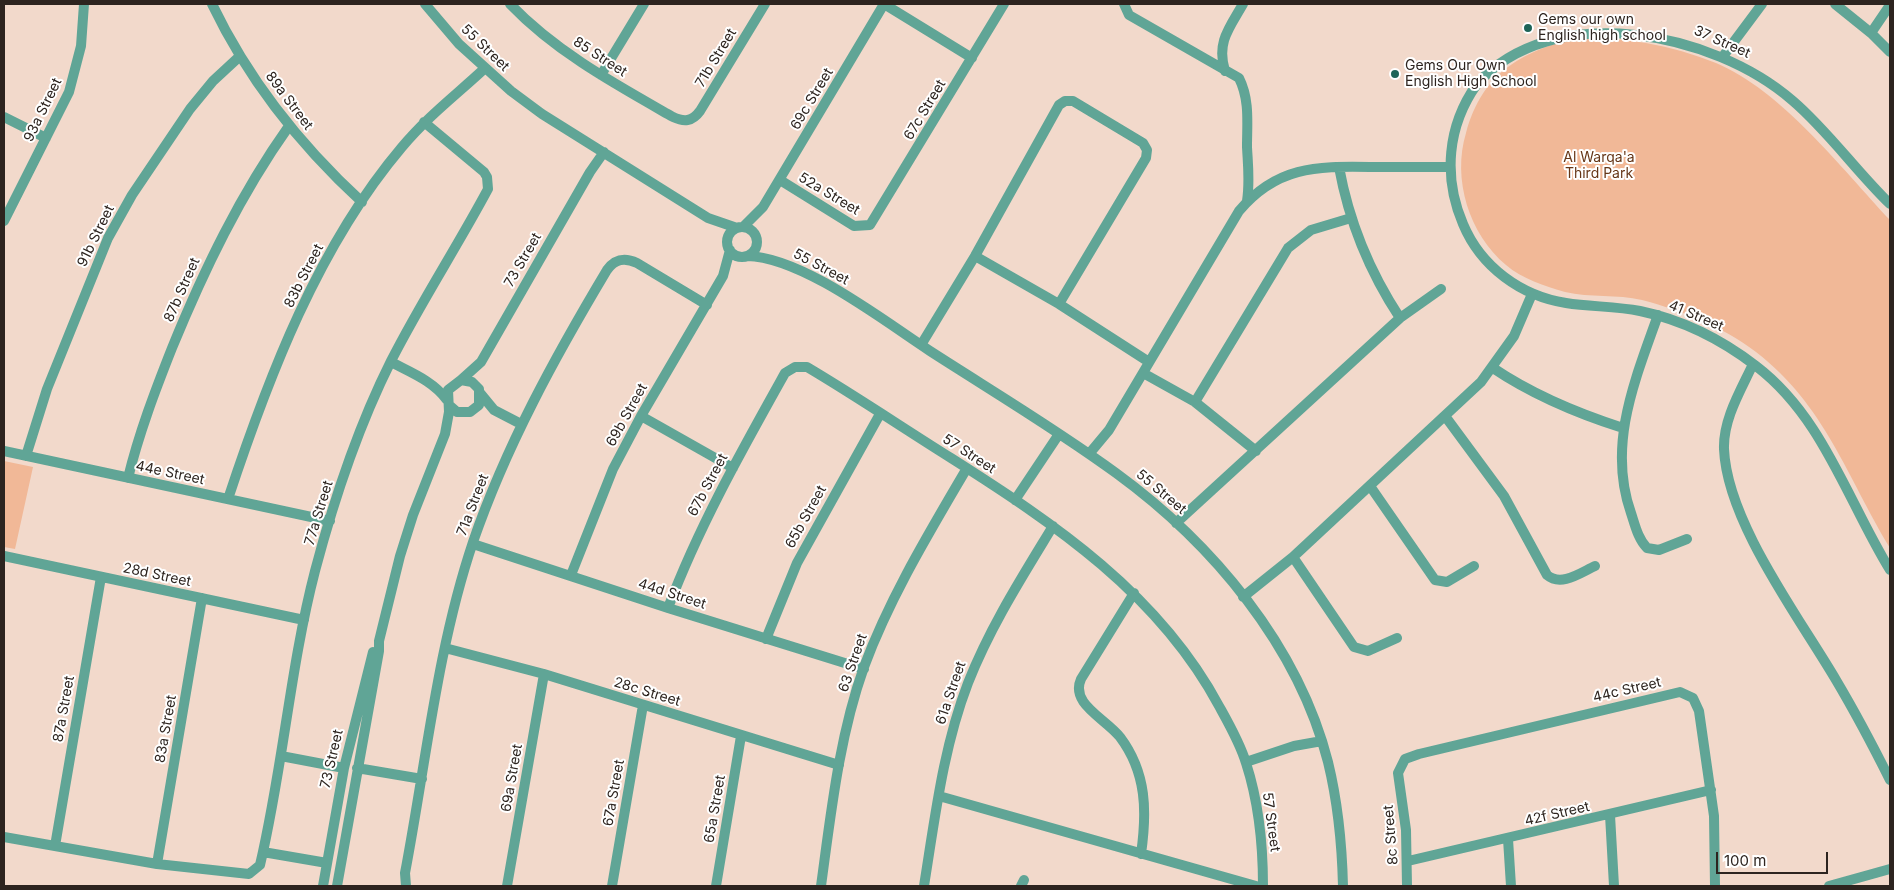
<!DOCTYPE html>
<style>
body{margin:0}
#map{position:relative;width:1894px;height:890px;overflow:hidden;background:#f2d9cb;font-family:Inter,sans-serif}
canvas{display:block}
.frame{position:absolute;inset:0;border:5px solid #2d241f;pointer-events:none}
.scale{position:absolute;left:1716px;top:852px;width:112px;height:22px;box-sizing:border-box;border:2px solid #2d241f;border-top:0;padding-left:6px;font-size:15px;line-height:18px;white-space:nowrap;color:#2d241f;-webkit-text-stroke:4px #fff;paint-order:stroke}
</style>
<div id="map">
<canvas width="1894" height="890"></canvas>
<div class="frame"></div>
<div class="scale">100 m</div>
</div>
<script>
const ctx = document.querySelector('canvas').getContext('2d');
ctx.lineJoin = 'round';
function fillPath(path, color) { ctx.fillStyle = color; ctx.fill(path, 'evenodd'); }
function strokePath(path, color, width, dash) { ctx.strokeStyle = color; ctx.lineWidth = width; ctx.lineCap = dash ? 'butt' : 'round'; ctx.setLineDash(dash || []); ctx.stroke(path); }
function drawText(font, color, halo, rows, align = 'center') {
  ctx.font = font + ' Inter,sans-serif'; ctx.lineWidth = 4; ctx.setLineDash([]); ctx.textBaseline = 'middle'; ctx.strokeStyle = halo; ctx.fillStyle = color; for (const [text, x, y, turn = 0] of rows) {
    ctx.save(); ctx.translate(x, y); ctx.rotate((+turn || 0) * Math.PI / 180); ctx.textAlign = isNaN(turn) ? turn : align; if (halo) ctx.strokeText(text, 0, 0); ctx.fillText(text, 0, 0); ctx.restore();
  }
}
fillPath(new Path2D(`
 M1576 37C1624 37 1671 45 1716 63 1781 90 1842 169 1890 220V548C1847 477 1825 405 1756 352 1722 326 1683 311 1642 300 1617 294 1590 298 1565 292 1545 286 1522 279 1506 265 1469 234 1452 179 1466 133 1483 72 1519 54 1576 37Z
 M4 461 33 467 15 549 4 547Z`), '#f1b897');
strokePath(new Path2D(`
 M212 4C248 79 301 146 362 202
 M425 4 459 44 511 91 542 114 708 218 737 228
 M510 4C556 52 615 84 673 117 684 122 692 122 700 111L765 4
 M884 4 972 58
 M1124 4 1129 15 1239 78C1250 100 1247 123 1247 147 1248 166 1250 182 1247 201
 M1835 4 1871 33 1890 52
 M1871 33 1890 5
 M1724 55 1762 4
 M1225 71C1216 42 1230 27 1243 4
 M601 75 644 4
 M4 117 46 138
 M1339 167C1349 222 1369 271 1400 318
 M780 180 854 226 870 225 1004 4
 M1890 204C1856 171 1828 131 1793 101 1713 31 1552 0 1477 84 1447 126 1443 177 1463 224 1481 267 1521 296 1566 303 1591 307 1615 306 1640 311 1683 320 1721 339 1756 366 1823 417 1847 500 1890 570
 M4 221 69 92 81 46 84 4
 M743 227 763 207 884 4
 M727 242a15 15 0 1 1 30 0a15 15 0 1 1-30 0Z
 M747 256C802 257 884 321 930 351 992 391 1056 429 1116 473 1212 543 1298 645 1328 762 1338 803 1342 845 1343 886
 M975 256 1059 304 1149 362
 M1658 315C1635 380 1607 445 1631 513 1635 525 1638 539 1647 548L1659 550 1687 539
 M921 345 975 256 1059 105 1065 101H1073L1143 143 1147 150 1146 158 1059 304
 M391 362C412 373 433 381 447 400
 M1753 364C1741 390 1723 419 1724 449 1727 522 1799 617 1836 680 1855 712 1873 746 1890 780
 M1493 368C1533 395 1576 413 1623 428
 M1143 373 1195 402 1256 451
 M461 380 481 362 590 172 604 152
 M480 393 494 410 521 424
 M1195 402 1288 248 1311 230 1351 218
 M641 416 733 468
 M1445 416 1504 496 1547 575C1561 587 1580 573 1595 566
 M4 451 330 521
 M1089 454 1109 430 1239 211C1276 167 1315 166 1370 167 1396 167 1423 167 1450 167
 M26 456 47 389 108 238 132 195 190 109 213 81 240 56
 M128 478C139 433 155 391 172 348 204 270 240 195 289 126
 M1370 486 1435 580 1447 582 1474 566
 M228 499C268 378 318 246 402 147 427 117 456 95 484 69
 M1015 500 1059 434
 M1176 523 1400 318 1441 289
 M473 544 668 608 864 669
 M4 556 304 620
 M1293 557 1354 647 1368 651 1397 638
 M571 575 613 469 641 416 723 276 730 250
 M1134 593 1081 679C1070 704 1105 718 1120 737 1147 773 1147 812 1141 854
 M1243 597 1293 557 1481 382 1514 336 1532 294
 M668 608C699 526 742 450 785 373L795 367H807C856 396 903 428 951 458 1055 524 1159 594 1219 706 1229 724 1240 743 1246 763 1259 803 1263 845 1263 886
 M766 639 797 563 880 414
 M445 648 544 674 839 765
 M281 756 344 768
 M1246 762 1294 746 1322 741
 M357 768 422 779
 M939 796 1256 886
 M1610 815 1614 886
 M4 837 157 864 249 874 260 865C283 768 290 667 315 571 334 499 358 427 391 361 421 302 457 247 488 189L487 177 484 172 424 122
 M1508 839 1511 886
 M55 846 101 577
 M263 852 327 863
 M1408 861 1711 790
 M157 864 202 598
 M323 886 344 768 373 652
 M337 886 379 651V641L400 556 413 515 445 434 449 412 448 390 461 380 472 382 479 389V405L470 412H457L449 405
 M406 886 405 873C426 763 437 649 473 542 506 446 555 357 607 270 615 259 624 257 637 263L707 305
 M507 886 544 674
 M612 886 643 705
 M716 886 741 736
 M821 886C831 813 839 737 864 667 890 597 929 533 967 468
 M924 886C935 818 943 748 968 683 990 627 1022 577 1053 526
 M1021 886 1024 880
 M1407 886 1406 830 1398 773 1405 759 1419 754 1680 692 1693 698 1699 711 1714 816 1715 886
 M1829 886 1890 869`), '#60a596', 10);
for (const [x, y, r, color] of [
 [1528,28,5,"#1e6457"],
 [1395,74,5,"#1e6457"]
]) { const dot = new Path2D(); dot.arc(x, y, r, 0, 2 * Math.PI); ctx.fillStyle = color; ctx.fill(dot); strokePath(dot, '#fff', 2); }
drawText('14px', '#2d241f', '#fff', [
 ["Gems our own",1538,20],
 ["English high school",1538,36],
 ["Gems Our Own",1405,66],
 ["English High School",1405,82]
], 'left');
drawText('14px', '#2d241f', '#fff', [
 ["37 Street",1722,42,24],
 ["55 Street",485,48,44],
 ["85 Street",600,57,33],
 ["71b Street",716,58,-59],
 ["69c Street",812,99,-59],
 ["89a Street",289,101,53],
 ["93a Street",43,110,-64],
 ["67c Street",925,110,-59],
 ["52a Street",829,194,31],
 ["91b Street",96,236,-64],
 ["73 Street",523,260,-60],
 ["55 Street",821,267,28],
 ["83b Street",304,276,-63],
 ["87b Street",182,290,-66],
 ["41 Street",1696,316,23],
 ["69b Street",627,415,-61],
 ["57 Street",969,454,33],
 ["44e Street",170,473,12],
 ["67b Street",708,485,-62],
 ["55 Street",1161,492,40],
 ["71a Street",473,505,-69],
 ["77a Street",319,513,-73],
 ["65b Street",806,517,-61],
 ["28d Street",157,575,12],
 ["44d Street",672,594,18],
 ["63 Street",853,663,-71],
 ["44c Street",1627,690,-13],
 ["28c Street",647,692,17],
 ["61a Street",951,693,-71],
 ["87a Street",64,709,-80],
 ["83a Street",166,729,-80],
 ["73 Street",332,759,-77],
 ["69a Street",512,778,-80],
 ["67a Street",614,793,-80],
 ["65a Street",715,809,-80],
 ["42f Street",1557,814,-13],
 ["57 Street",1271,822,82],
 ["8c Street",1391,835,-95]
]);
drawText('14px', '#663617', '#fff', [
 ["Al Warqa'a",1599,158],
 ["Third Park",1599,174]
]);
</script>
